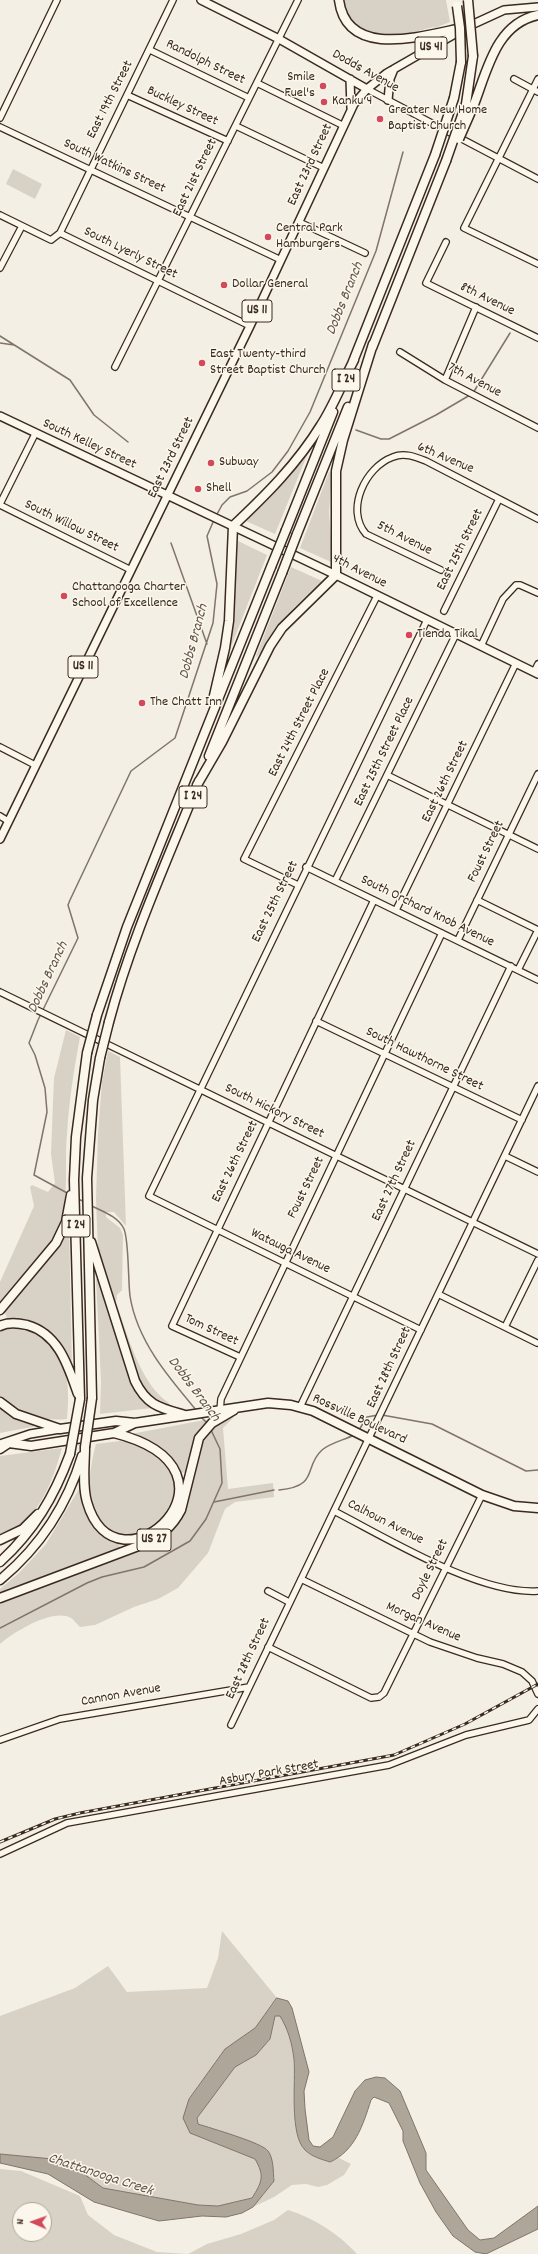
<!DOCTYPE html>
<style>
body{margin:0}
#map{position:relative;width:538px;height:2254px;overflow:hidden;background:#f3efe4;font-family:Dekko,sans-serif}
canvas{display:block}
.north{position:absolute;left:12px;top:2202px;width:40px;height:40px;box-sizing:border-box;background:#fbf7ec;border:1px solid #aea59a;border-radius:50%;rotate:272deg;font-size:11px;font-weight:700;line-height:16px;text-align:center;color:#3b2a1e}
.north::after{content:'';display:block;margin:auto;width:14px;height:18px;background:#d1495b;clip-path:polygon(50% 0,100% 100%,50% 72%,0 100%)}
</style>
<div id="map">
<canvas width="538" height="2254"></canvas>
<div class="north">N</div>
</div>
<script>
const ctx = document.querySelector('canvas').getContext('2d');
ctx.lineJoin = 'round';
function fillPath(path, color) { ctx.fillStyle = color; ctx.fill(path, 'evenodd'); }
function strokePath(path, color, width, dash) { ctx.strokeStyle = color; ctx.lineWidth = width; ctx.lineCap = dash ? 'butt' : 'round'; ctx.setLineDash(dash || []); ctx.stroke(path); }
function drawText(font, color, halo, rows, align = 'center') {
  ctx.font = font + ' Dekko,sans-serif'; ctx.lineWidth = 3; ctx.setLineDash([]); ctx.textBaseline = 'middle'; ctx.strokeStyle = halo; ctx.fillStyle = color; for (const [text, x, y, turn = 0] of rows) {
    ctx.save(); ctx.translate(x, y); ctx.rotate((+turn || 0) * Math.PI / 180); ctx.textAlign = isNaN(turn) ? turn : align; if (halo) ctx.strokeText(text, 0, 0); ctx.fillText(text, 0, 0); ctx.restore();
  }
}
fillPath(new Path2D(`
 M343 0H446L450 22 435 28 434 27C422 29 411 34 399 36 372 40 348 26 343 0Z
 M13 169 42 184 35 199 6 184Z
 M310 448 275 534 246 521 270 498Z
 M329 472 332 473 329 512 332 555 331 562 300 548Z
 M236 540 267 555 227 657Z
 M291 567 322 581 293 609 257 657 256 656Z
 M66 1030 80 1037C74 1069 69 1101 67 1134 64 1163 70 1197 59 1225 48 1254 20 1279 0 1302V1282L34 1206 30 1187 32 1185 48 1192 55 1183 51 1154 54 1078Z
 M108 1051 120 1057 126 1226 114 1212H106V1217L120 1228 123 1235 122 1290 117 1295 116 1303C128 1335 140 1384 169 1403L167 1408 148 1397 137 1378 98 1252 96 1199 98 1134 102 1082Z
 M69 1224 72 1368 54 1338 8 1321 4 1310Z
 M96 1279H99L137 1396 152 1408 100 1414 101 1381Z
 M20 1328C26 1329 33 1330 38 1333 69 1350 70 1389 67 1419 40 1422 21 1413 0 1397V1332L5 1329Z
 M0 1405 42 1425 0 1433Z
 M234 1417 223 1428 228 1489 273 1483 274 1497 235 1502 225 1509 208 1553 178 1588 158 1599 134 1607 95 1625 80 1627C77 1624 74 1620 71 1618 53 1608 14 1632 0 1644V1601L152 1544C162 1538 173 1531 180 1521 202 1485 184 1430 234 1417Z
 M215 1418 206 1424 188 1473 179 1472 163 1452 131 1434Z
 M120 1441C142 1444 156 1450 168 1469 170 1472 173 1475 175 1479 186 1505 153 1535 128 1536 121 1536 114 1532 109 1528 82 1510 89 1470 96 1444Z
 M62 1448C53 1481 37 1525 0 1536V1456Z
 M82 1484C84 1499 85 1516 97 1526 105 1534 116 1536 120 1547L118 1550 0 1593V1589L19 1573 46 1544Z
 M222 1931 277 1998 255 2028 224 2050 189 2099 190 2133 255 2159C265 2176 262 2182 252 2198L218 2206 198 2205 103 2188 72 2165 0 2154V2016L75 1988 108 1966 127 1992 207 1988 218 1958Z
 M280 2015C288 2030 292 2043 294 2059 297 2088 288 2122 303 2148 309 2157 321 2159 330 2162L339 2158 351 2164 344 2175 327 2185 318 2187 306 2184 292 2185 274 2197 253 2207 274 2181 267 2149 198 2124 197 2118 235 2067 256 2055 270 2039 275 2016Z
 M0 2169 21 2171 80 2196 88 2215 114 2235 157 2252 188 2254 207 2244 241 2234 274 2220 288 2210C314 2218 339 2234 357 2254H0ZM20 2210H44V2234H20Z`), '#d8d1c6');
const water = new Path2D(`
 M277 1998 288 2001 292 2008 309 2072 304 2091 305 2109 309 2140 313 2146 320 2147 333 2137 355 2091 365 2080 376 2077 385 2078 400 2091 426 2153V2170L468 2230 480 2240 494 2238 538 2206V2229L486 2254 475 2252 453 2236 436 2212 420 2183 403 2141V2131L389 2103 374 2097 371 2100C363 2125 355 2151 330 2162 321 2159 312 2157 305 2150 289 2134 296 2082 294 2059 292 2043 288 2029 280 2016H275L270 2039 256 2055 235 2067 197 2118 198 2124C210 2128 263 2143 268 2151 274 2159 273 2172 274 2181L253 2207 242 2213 226 2217 202 2216 159 2221 94 2202 48 2174 0 2163V2154L53 2159 72 2165 103 2188 198 2205 218 2206 252 2198C262 2182 265 2176 255 2159L190 2133 183 2118 189 2099 225 2049 255 2028Z`);
fillPath(water, '#afa69a');
strokePath(water, '#817468', 1);
strokePath(new Path2D(`
 M0 336 70 380 94 415 128 442
 M0 343 14 345
 M473 393 510 333
 M356 430 381 439H389L436 415 470 395
 M216 516 222 505 230 497 247 491 272 472 288 451 310 412 376 251 403 152
 M171 543 207 644
 M69 1194 34 1175 47 1112 45 1088 35 1055 29 1043 38 1020 78 938 68 905 70 900 131 771 175 738 213 623 217 584 207 536 214 520
 M78 1199 85 1202
 M90 1205C101 1211 118 1216 124 1229 129 1241 128 1281 130 1296 137 1341 169 1378 197 1411
 M382 1415 432 1424 526 1471 538 1470
 M200 1416 207 1423
 M359 1430 367 1417 378 1415
 M279 1490C320 1486 303 1467 322 1450 330 1443 344 1440 354 1435
 M214 1502 274 1490
 M0 1628 87 1583 102 1577 144 1567 190 1541 206 1519 222 1483 220 1449 211 1430`), '#817468', 1.5);
const minor = new Path2D(`
 M150 50 249 98
 M514 79 538 92
 M538 79 464 228 538 264
 M257 83 344 126
 M367 89 538 179
 M127 95 228 141
 M0 118 57 0
 M236 126 324 168
 M0 127 281 260
 M0 215 51 240 60 233 250 326
 M299 222 365 253
 M60 233 173 0
 M446 242 426 283 538 338
 M0 268 22 226
 M400 352 445 380 538 428
 M115 367 298 0
 M445 380 476 307
 M0 504 35 434
 M0 505 131 570
 M441 570 366 534C345 510 365 467 393 457 404 452 416 457 426 461L538 519
 M444 611 499 499
 M481 646 503 599 516 585H520L538 593
 M534 672 538 664
 M0 747 35 765
 M387 775 538 849
 M0 816 8 821
 M306 867 538 980
 M335 881 456 634
 M298 885 244 859 377 596
 M477 900 538 930 518 970
 M396 910 516 663
 M458 940 538 774
 M0 992 538 1254
 M316 1021 522 1120
 M505 1156 538 1172
 M438 1294 537 1343
 M505 1327 538 1260
 M421 1330 149 1196 427 620
 M240 1357 172 1326 374 900
 M300 1407 511 966
 M220 1411 221 1399 442 933
 M334 1511C387 1538 479 1595 538 1591
 M301 1579 430 1642 477 1658 503 1664 522 1672 532 1681 538 1694
 M268 1591 289 1602
 M268 1647 371 1698 379 1697 384 1693 482 1495
 M231 1725 538 1086
 M0 1740 60 1719 249 1687
 M0 1854 67 1823 389 1765 466 1735 529 1720 538 1709`);
const major = new Path2D(`
 M201 0 279 39 367 89
 M350 79 351 108
 M388 100 390 79 394 69
 M0 416 336 575 538 674
 M0 839 250 326 354 104 367 89 387 73 467 27 504 10 538 7
 M0 1444 30 1434 60 1429`);
const highway = new Path2D(`
 M339 0C347 62 428 34 467 27
 M454 98 461 62
 M466 104 473 56
 M473 107C487 72 495 24 538 15
 M372 348 446 161
 M352 364 435 155
 M286 530 333 412
 M297 534 348 407
 M213 700 225 648 229 621 233 526C266 495 297 464 321 425 334 405 343 381 354 360
 M209 756 282 573
 M197 785 222 742 270 646 282 628 336 575V471L343 440 373 344
 M97 1015 127 927 271 567
 M109 1022C131 939 167 861 199 781
 M91 1242 135 1381C147 1406 161 1408 185 1415
 M0 1310 56 1243 66 1222 71 1195
 M0 1326C8 1322 18 1323 27 1325 59 1334 68 1366 78 1394
 M92 1398 87 1178 93 1100 100 1058
 M80 1399 74 1180 76 1137 87 1053
 M0 1402 16 1414 60 1429 116 1421 135 1423 268 1403 291 1405 313 1411 482 1495 514 1506 538 1508
 M85 1447C85 1465 82 1485 87 1502 116 1604 262 1470 114 1433
 M0 1449 9 1443 31 1446 114 1433 135 1423
 M0 1540 23 1529 38 1514
 M0 1562C34 1531 54 1497 70 1454
 M0 1580C41 1546 67 1506 82 1456
 M0 1598 141 1545C159 1537 172 1528 181 1510L199 1438 212 1423 234 1410`);
strokePath(minor, '#3b2a1e', 8);
strokePath(major, '#3b2a1e', 10);
strokePath(highway, '#3b2a1e', 11);
strokePath(minor, '#fbf7ec', 5.5);
strokePath(major, '#fbf7ec', 7);
strokePath(highway, '#fbf7ec', 8);
const rail = new Path2D(`
 M0 1842 55 1819 80 1813 394 1755 465 1724 538 1684`);
strokePath(rail, '#3b2a1e', 3);
strokePath(rail, '#fbf7ec', 1.5, [4.5]);
const highwayBridge = new Path2D(`
 M468 0 473 56
 M457 6 460 28 461 62
 M459 139 473 107
 M435 155 454 98
 M446 161 466 104
 M271 567 286 530
 M282 573 297 534
 M87 1053 97 1015
 M100 1058 109 1022
 M85 1447 92 1398
 M70 1454 80 1399`);
strokePath(highwayBridge, '#3b2a1e', 11, []);
strokePath(highwayBridge, '#fbf7ec', 8);
for (const [x, y, r, color] of [
 [323,86,4,"#d1495b"],
 [324,102,4,"#d1495b"],
 [380,119,4,"#d1495b"],
 [268,237,4,"#d1495b"],
 [224,285,4,"#d1495b"],
 [202,363,4,"#d1495b"],
 [211,463,4,"#d1495b"],
 [198,489,4,"#d1495b"],
 [64,596,4,"#d1495b"],
 [409,635,4,"#d1495b"],
 [142,703,4,"#d1495b"]
]) { const dot = new Path2D(); dot.arc(x, y, r, 0, 2 * Math.PI); ctx.fillStyle = color; ctx.fill(dot); strokePath(dot, '#fbf7ec', 1.5); }
for (const [x, y, w] of [
 [431,48,32],
 [257,311,30],
 [346,380,28],
 [83,667,30],
 [193,797,28],
 [76,1226,28],
 [154,1540,34]
]) { const box = new Path2D(); box.roundRect(x - w / 2, y - 11, w, 22, 3); ctx.fillStyle = '#fbf7ec'; ctx.fill(box); strokePath(box, '#3b2a1e', 1); }
drawText('bold 13px', '#3b2a1e', null, [
 ["US 41",431,48],
 ["US 11",257,311],
 ["I 24",346,380],
 ["US 11",83,667],
 ["I 24",193,797],
 ["I 24",76,1226],
 ["US 27",154,1540]
]);
drawText('14px', '#3b2a1e', '#fbf7ec', [
 ["Randolph Street",205,63,26],
 ["Dodds Avenue",365,72,29],
 ["East 19th Street",111,100,-63],
 ["Buckley Street",182,107,25],
 ["East 23rd Street",311,165,-65],
 ["South Watkins Street",114,167,25],
 ["East 21st Street",196,178,-64],
 ["South Lyerly Street",130,254,26],
 ["8th Avenue",487,300,26],
 ["7th Avenue",474,381,28],
 ["South Kelley Street",89,445,25],
 ["East 23rd Street",172,458,-64],
 ["6th Avenue",445,459,23],
 ["South Willow Street",71,527,26],
 ["5th Avenue",404,539,27],
 ["East 25th Street",461,550,-64],
 ["4th Avenue",359,572,27],
 ["East 24th Street Place",300,723,-63],
 ["East 25th Street Place",385,752,-64],
 ["East 26th Street",446,782,-64],
 ["Foust Street",487,852,-64],
 ["East 25th Street",276,902,-64],
 ["South Orchard Knob Avenue",427,912,26],
 ["South Hawthorne Street",424,1060,26],
 ["South Hickory Street",274,1112,26],
 ["East 26th Street",236,1162,-64],
 ["East 27th Street",395,1181,-65],
 ["Foust Street",307,1188,-64],
 ["Watauga Avenue",290,1252,26],
 ["Tom Street",211,1331,25],
 ["East 28th Street",390,1368,-65],
 ["Rossville Boulevard",359,1420,25],
 ["Calhoun Avenue",385,1523,27],
 ["Doyle Street",431,1570,-64],
 ["Morgan Avenue",423,1623,24],
 ["East 28th Street",249,1659,-65],
 ["Cannon Avenue",121,1696,-10],
 ["Asbury Park Street",269,1774,-10]
]);
drawText('14px', '#3b2a1e', '#fbf7ec', [
 ["Smile",315,78,"right"],
 ["Fuel's",315,94,"right"],
 ["Kanku 4",332,102],
 ["Greater New Home",388,111],
 ["Baptist Church",388,127],
 ["Central Park",276,229],
 ["Hamburgers",276,245],
 ["Dollar General",232,285],
 ["East Twenty-third",210,355],
 ["Street Baptist Church",210,371],
 ["Subway",219,463],
 ["Shell",206,489],
 ["Chattanooga Charter",72,588],
 ["School of Excellence",72,604],
 ["Tienda Tikal",417,635],
 ["The Chatt Inn",150,703]
], 'left');
drawText('italic 15px', '#645549', '#fbf7ec', [
 ["Dobbs Branch",346,299,-68],
 ["Dobbs Branch",195,642,-75],
 ["Dobbs Branch",49,978,-65],
 ["Dobbs Branch",193,1390,53],
 ["Chattanooga Creek",100,2176,18]
]);
</script>
